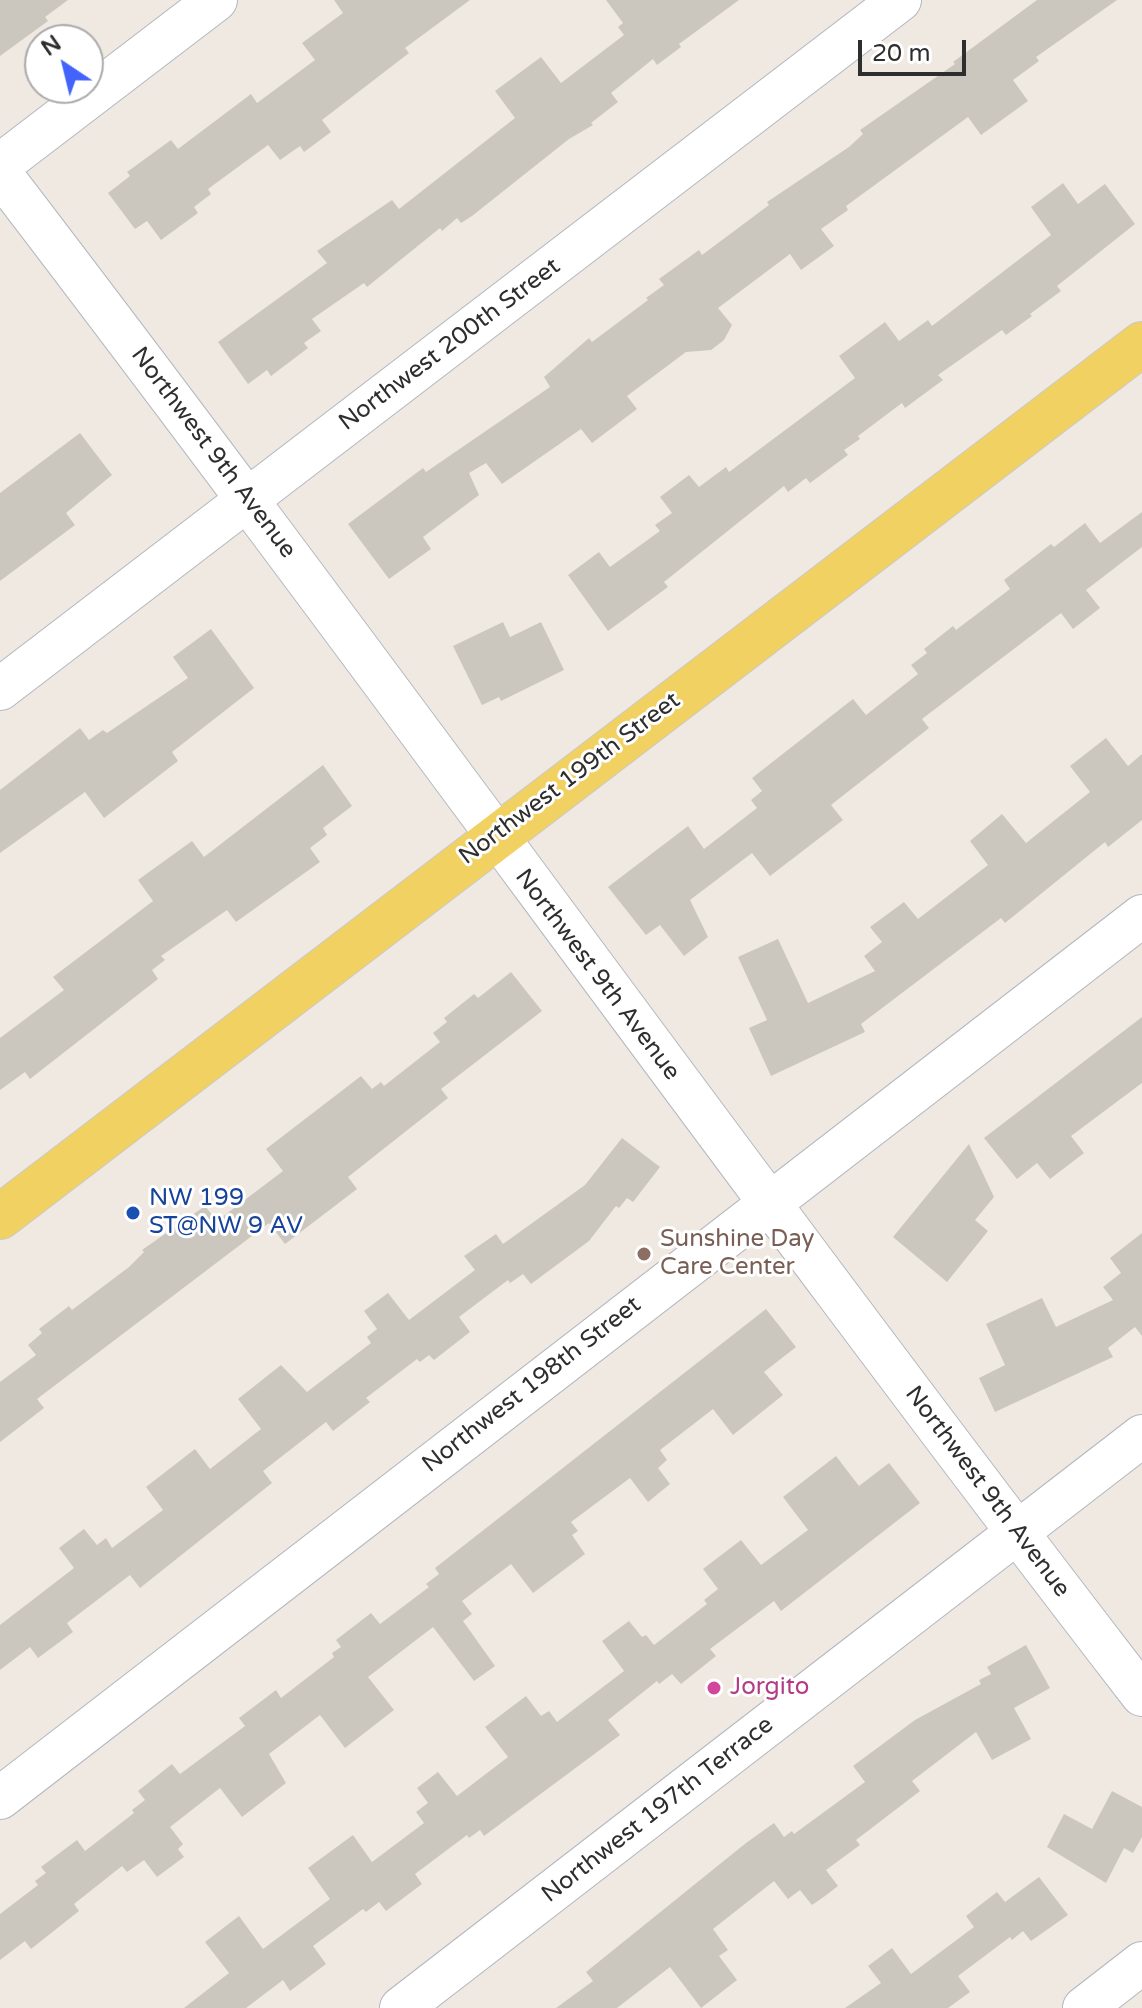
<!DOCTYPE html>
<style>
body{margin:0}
#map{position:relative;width:1142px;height:2008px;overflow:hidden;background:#efe9e1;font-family:"Varela Round",sans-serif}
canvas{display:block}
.north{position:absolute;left:24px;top:24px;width:80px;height:80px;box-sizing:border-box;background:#fff;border:2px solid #ababab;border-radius:50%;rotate:325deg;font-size:22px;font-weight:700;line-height:32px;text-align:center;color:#2e2e2e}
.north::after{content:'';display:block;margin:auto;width:28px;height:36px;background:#4264fb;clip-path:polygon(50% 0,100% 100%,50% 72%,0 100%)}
.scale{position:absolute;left:858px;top:40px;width:108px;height:36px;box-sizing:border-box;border:4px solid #2e2e2e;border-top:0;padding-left:10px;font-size:24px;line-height:28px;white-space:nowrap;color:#2e2e2e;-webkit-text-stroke:6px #fff;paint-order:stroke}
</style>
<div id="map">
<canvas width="1142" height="2008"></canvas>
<div class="north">N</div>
<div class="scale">20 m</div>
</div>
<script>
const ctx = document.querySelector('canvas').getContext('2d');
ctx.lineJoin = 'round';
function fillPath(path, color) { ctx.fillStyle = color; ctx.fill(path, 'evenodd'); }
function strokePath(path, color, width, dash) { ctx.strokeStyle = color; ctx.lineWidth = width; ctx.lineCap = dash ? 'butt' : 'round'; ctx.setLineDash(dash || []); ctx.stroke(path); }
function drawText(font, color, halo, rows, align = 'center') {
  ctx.font = font + ' "Varela Round",sans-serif'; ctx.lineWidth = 6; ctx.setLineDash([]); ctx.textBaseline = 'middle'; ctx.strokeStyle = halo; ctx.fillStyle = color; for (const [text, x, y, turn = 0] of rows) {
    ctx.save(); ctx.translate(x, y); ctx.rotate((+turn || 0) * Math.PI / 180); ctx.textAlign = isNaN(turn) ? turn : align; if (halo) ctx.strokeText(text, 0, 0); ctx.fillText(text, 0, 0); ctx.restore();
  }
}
fillPath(new Path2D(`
 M0 0H68L45 17 48 21 0 56Z
 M334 0H470L405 48 409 53 322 120 331 132 304 152 300 146 280 160 268 145 208 189 211 194 194 207 198 213 161 240 147 221 135 229 108 193 130 176 127 172 171 140 178 149 251 94 257 103 315 60 302 43 343 13Z
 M606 0H739L679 44 681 47 657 65 653 59 611 93 618 102 591 123 593 125 569 139 472 216 461 223 457 218 442 231 440 228 367 287 364 283 312 319 321 331 304 343 308 348 271 376 267 370 248 384 218 342 327 263 317 251 392 200 399 209 515 118 495 91 541 57 561 83 624 35 618 27 623 23Z
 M1037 0H1117L1036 57 1039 61 1013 80 1028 101 981 135 968 117 846 206 848 210 821 229 834 246 801 270 790 254 718 308 732 325 724 340 711 350 686 352 627 396 637 409 592 443 581 429 502 484 486 463 469 473 479 495 423 537 431 549 389 579 348 524 423 468 426 472 550 387 544 377 589 338 592 342 648 300 646 298 664 285 659 279 699 250 702 255 769 205 767 202 849 147 863 134 860 130 955 64 953 62Z
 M1063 183 1078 204 1105 184 1135 224 1057 286 1061 291 1030 314 1032 316 1006 335 1002 330 938 375 943 380 905 408 902 403 858 436 860 439 844 450 848 455 810 483 806 478 788 492 784 486 664 582 668 587 608 631 568 575 599 552 610 567 660 531 655 525 672 513 660 497 689 475 699 487 726 467 729 472 855 378 839 356 885 322 899 341 928 320 932 326 1051 235 1031 207Z
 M80 433 112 475 66 513 75 525 0 581V493Z
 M1142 512V547L1086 590 1100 608 1073 629 1061 613 922 719 929 728 831 805 843 820 770 876 752 853 690 900 708 937 684 956 660 925 646 935 608 887 688 826 704 849 757 808 751 800 762 791 752 778 853 699 866 715 918 674 911 665 927 653 924 649 953 626 956 630 1010 589 1004 580 1051 544 1054 547 1085 523 1100 543Z
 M503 622 510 637 541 622 564 670 501 701 499 697 482 705 453 646Z
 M211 629 254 688 172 752 178 761 104 818 85 792 0 853V790L80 728 89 740 103 730 107 733 188 678 173 657Z
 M1106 738 1128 766 1142 754V820L1108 847 1105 842 1005 923 1001 918 861 1024 865 1032 771 1076 749 1028 767 1020 738 957 778 939 808 1003 875 971 864 956 882 942 870 927 904 902 918 919 988 865 970 841 1002 814 1026 843 1090 792 1070 766Z
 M323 765 352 806 323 828 327 835 310 848 320 862 236 922 227 910 161 956 165 960 152 970 158 979 30 1079 25 1072 0 1090V1038L64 990 53 977 153 901 138 880 192 841 204 857Z
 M511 972 542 1011 441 1089 448 1098 348 1177 357 1189 285 1244 269 1223 37 1399 44 1408 0 1442V1382L36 1355 28 1345 42 1333 39 1329 69 1306 72 1310 129 1267 144 1252 142 1250 205 1206 217 1221 283 1171 266 1149 361 1076 372 1089 381 1082 384 1086 440 1042 433 1033 447 1022 444 1018 474 994 478 998Z
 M1142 1017V1083L1071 1136 1084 1153 1050 1179 1037 1163 1017 1179 984 1138Z
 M622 1138 660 1167 633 1202 627 1198 619 1208 616 1206 589 1241 531 1284 523 1274 510 1283 508 1280 459 1317 470 1332 434 1360 429 1355 420 1362 417 1359 366 1398 370 1402 333 1431 326 1422 263 1471 272 1483 140 1588 130 1575 67 1623 73 1632 38 1658 30 1647 0 1670V1625L74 1568 59 1548 84 1529 97 1545 106 1538 112 1548 163 1510 146 1487 195 1449 210 1469 261 1429 238 1399 281 1365 307 1392 371 1343 367 1337 377 1329 364 1311 388 1293 409 1320 475 1270 464 1256 496 1234 503 1244 585 1185Z
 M969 1144 994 1197 975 1220 988 1231 947 1282 893 1237Z
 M1142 1233V1336L1135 1327 1108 1348 1113 1357 995 1412 979 1378 1005 1365 986 1324 1042 1298 1056 1327 1113 1300 1103 1287 1121 1273 1110 1258Z
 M766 1309 796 1347 764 1372 783 1395 733 1435 713 1409 660 1450 667 1460 658 1468 670 1484 648 1502 630 1478 571 1522 578 1531 572 1535 585 1554 533 1593 511 1564 462 1601 472 1614 463 1621 495 1666 474 1681 433 1627 368 1677 394 1710 345 1748 320 1715 269 1754 286 1783 242 1817 220 1788 170 1827 183 1844 178 1849 184 1857 157 1877 144 1860 127 1872 122 1866 74 1904 79 1911 31 1949 25 1941 0 1960V1914L38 1885 35 1881 46 1873 41 1867 77 1840 85 1851 134 1813 132 1810 145 1800 138 1791 172 1764 180 1774 245 1726 239 1718 276 1690 281 1698 334 1657 332 1653 341 1647 336 1640 371 1613 380 1624 429 1587 426 1584 439 1574 435 1568Z
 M836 1456 859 1486 889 1463 920 1503 781 1611 774 1601 710 1649 716 1656 681 1684 672 1674 659 1684 657 1681 608 1720 620 1735 484 1836 480 1830 469 1838 467 1835 415 1874 422 1884 386 1911 379 1902 366 1912 363 1909 313 1946 326 1964 290 1991 283 1980 246 2008H184L229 1973 205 1942 239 1916 263 1949 330 1899 308 1868 353 1835 372 1862 424 1823 416 1812 428 1803 417 1788 438 1772 457 1796 508 1757 485 1727 526 1696 541 1716 549 1711 557 1722 624 1671 602 1641 629 1621 642 1637 646 1635 654 1645 707 1604 704 1600 718 1589 703 1569 741 1540 761 1565 808 1530 783 1497Z
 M1026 1645 1050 1688 1014 1708 1031 1739 992 1760 976 1732 912 1781 920 1791 856 1840 860 1845 826 1870 838 1886 825 1896 812 1905 800 1890 788 1899 774 1881 713 1929 728 1950 719 1956 737 1980 701 2008 670 1967 617 2008H556L593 1981 586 1972 746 1843 774 1823 784 1837 792 1831 794 1834 865 1782 853 1766 915 1720 981 1684 979 1680 991 1674 987 1667Z
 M1112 1791 1142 1807V1837L1133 1853 1124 1848 1106 1883 1047 1847 1064 1814 1092 1829Z
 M1039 1877 1068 1915 1031 1941 1023 1931 1012 1940 1010 1937 958 1976 970 1992 948 2008H845L881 1983 868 1966 892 1948 911 1974 974 1927 966 1916 997 1892 1005 1902Z`), '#cbc7bf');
const minor = new Path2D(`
 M0 165 216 0
 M0 173C386 677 754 1193 1142 1695
 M0 689 900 0
 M0 1798 1142 916
 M401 2008 1142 1436
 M1084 2008 1142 1963`);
const primary = new Path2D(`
 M0 1217 1142 344`);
strokePath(minor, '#b4b7c1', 44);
strokePath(primary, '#c9c9c9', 46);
strokePath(minor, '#fff', 42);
strokePath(primary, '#f2d163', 44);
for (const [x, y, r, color] of [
 [133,1213,8,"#1a4fb4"],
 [644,1254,8,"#8d6e63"],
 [714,1688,8,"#d1479c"]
]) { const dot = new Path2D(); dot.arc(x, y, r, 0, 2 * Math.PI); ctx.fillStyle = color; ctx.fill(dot); strokePath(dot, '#fff', 3); }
drawText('24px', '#2e2e2e', '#fff', [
 ["Northwest 200th Street",450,345,-37],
 ["Northwest 9th Avenue",213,453,53],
 ["Northwest 199th Street",570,779,-37],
 ["Northwest 9th Avenue",597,975,53],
 ["Northwest 198th Street",532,1385,-38],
 ["Northwest 9th Avenue",987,1492,53],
 ["Northwest 197th Terrace",658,1810,-38]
]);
drawText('24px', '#164399', '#fff', [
 ["NW 199",149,1199],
 ["ST@NW 9 AV",149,1227]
], 'left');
drawText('24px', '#785e54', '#fff', [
 ["Sunshine Day",660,1240],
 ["Care Center",660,1268]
], 'left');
drawText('24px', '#b23c85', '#fff', [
 ["Jorgito",730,1688]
], 'left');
</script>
